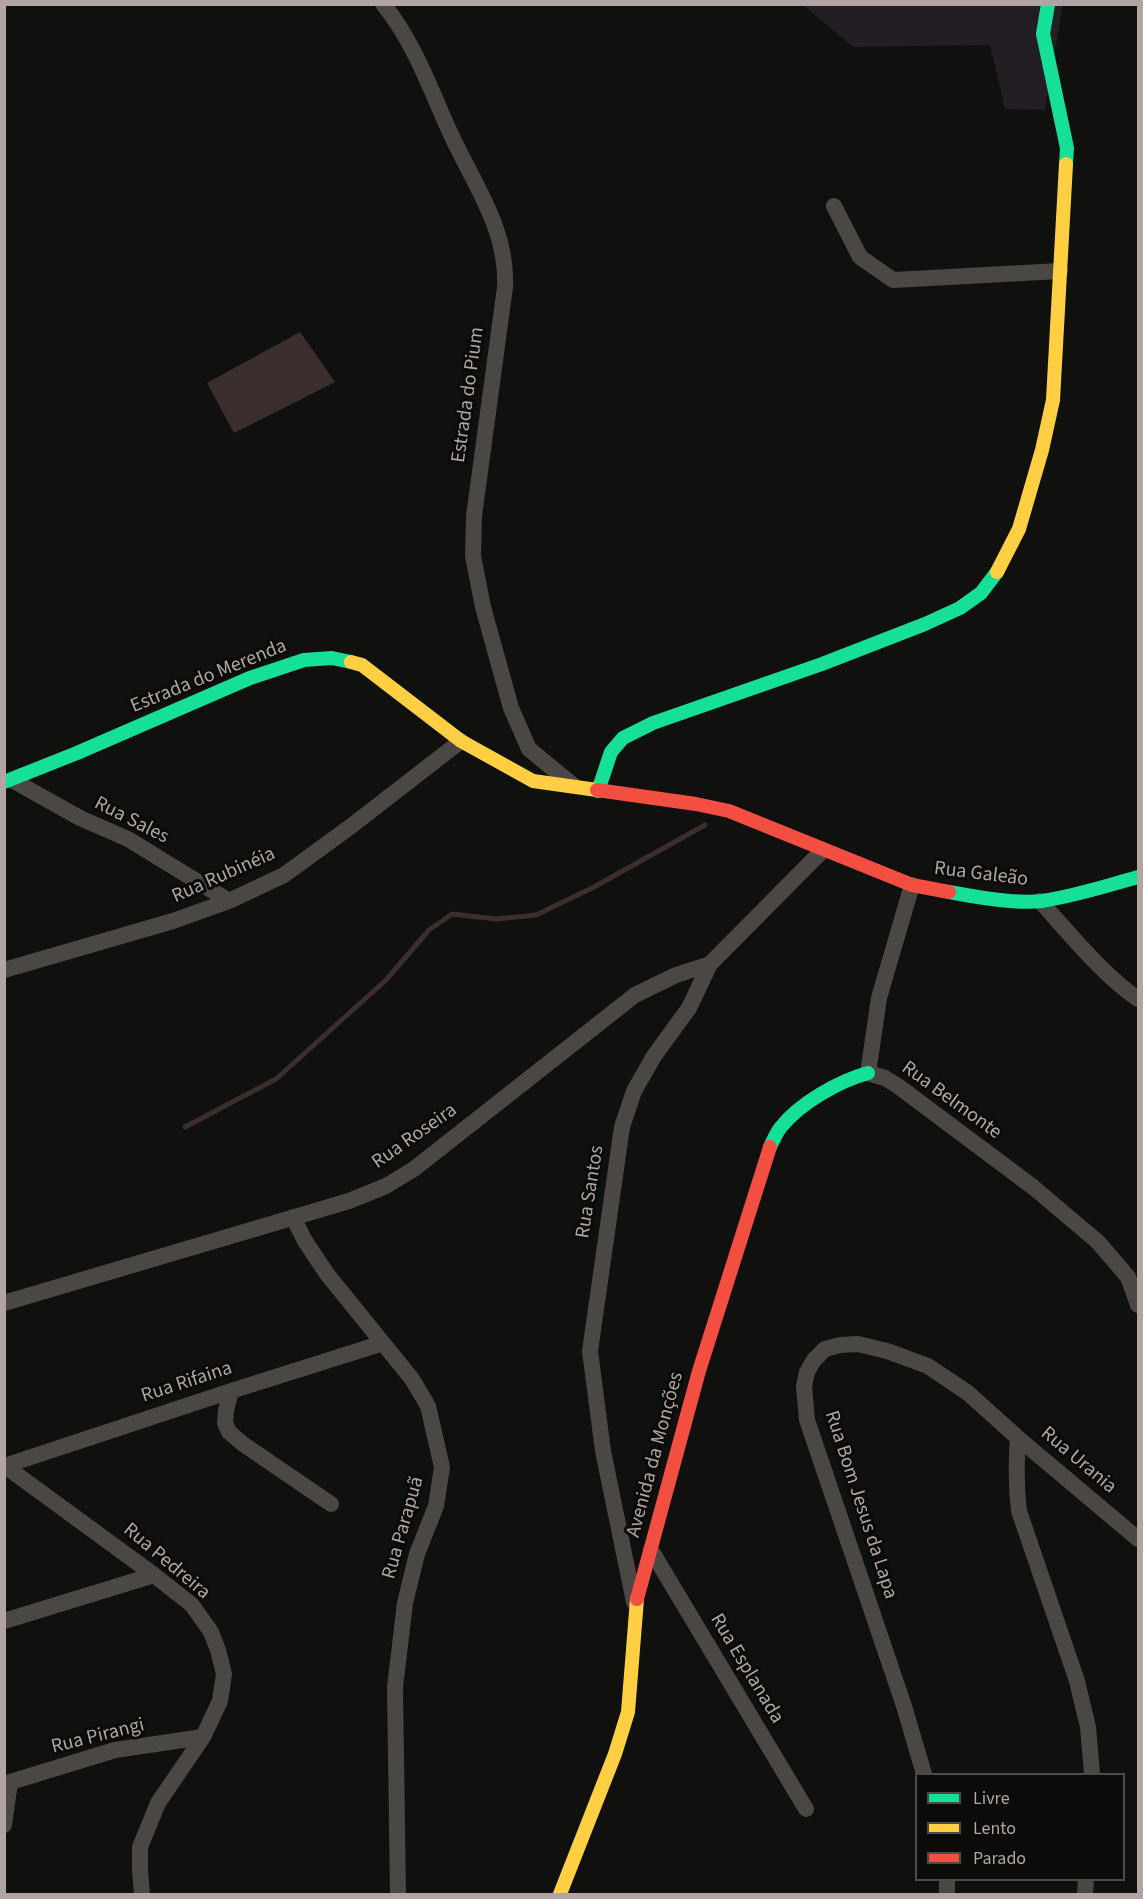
<!DOCTYPE html>
<meta charset="utf-8">
<style>
body{margin:0}
#map{position:relative;width:1143px;height:1899px;overflow:hidden;background:#10100f;font-family:"Source Sans 3",sans-serif}
canvas{display:block}
.frame{position:absolute;inset:0;border:6px solid #b0a5a2;pointer-events:none}
.legend{position:absolute;left:915px;top:1773px;width:210px;height:108px;box-sizing:border-box;background:#0b0b0a;border:2px solid #4d4947;margin:0;padding:8px 10px;list-style:none;font-size:18px;color:#b0a5a2}
.legend li{display:flex;align-items:center;gap:12px;height:30px}
.legend b{width:30px;border:2px solid #4d4947}
</style>
<div id="map">
<canvas width="1143" height="1899"></canvas>
<div class="frame"></div>
<ul class="legend">
<li><b style="height:8px;background:#16e098"></b>Livre</li>
<li><b style="height:8px;background:#ffcf43"></b>Lento</li>
<li><b style="height:8px;background:#f24e42"></b>Parado</li>
</ul>
</div>
<script>
const ctx = document.querySelector('canvas').getContext('2d');
ctx.lineJoin = 'round';
function fillPath(path, color) { ctx.fillStyle = color; ctx.fill(path, 'evenodd'); }
function strokePath(path, color, width, dash) { ctx.strokeStyle = color; ctx.lineWidth = width; ctx.lineCap = dash ? 'butt' : 'round'; ctx.setLineDash(dash || []); ctx.stroke(path); }
function drawText(font, color, halo, rows, align = 'center') {
  ctx.font = font + ' "Source Sans 3",sans-serif'; ctx.lineWidth = 6; ctx.setLineDash([]); ctx.textBaseline = 'middle'; ctx.strokeStyle = halo; ctx.fillStyle = color; for (const [text, x, y, turn = 0] of rows) {
    ctx.save(); ctx.translate(x, y); ctx.rotate((+turn || 0) * Math.PI / 180); ctx.textAlign = isNaN(turn) ? turn : align; if (halo) ctx.strokeText(text, 0, 0); ctx.fillText(text, 0, 0); ctx.restore();
  }
}
fillPath(new Path2D(`
 M803 5H1063L1045 110 1005 109 990 45 853 47Z`), '#221e24');
fillPath(new Path2D(`
 M300 332 335 382 234 433 207 383Z`), '#3c2e2e');
strokePath(new Path2D(`
 M185 1127 276 1079 386 980 429 930 452 914 496 919 536 915 594 887 705 825`), '#3c2e2e', 5);
strokePath(new Path2D(`
 M383 4C414 42 429 86 449 130 472 182 508 228 505 287L474 516 473 556 483 607 511 708 529 749 574 786
 M834 206 860 257 893 280 1060 271
 M12 780 80 818 128 839 229 901
 M912 885 879 998 868 1073 885 1078 898 1086 1033 1187 1098 1242 1128 1277 1138 1305
 M1040 901C1069 933 1103 975 1138 999
 M4 970 173 921 229 901 284 875 350 827 461 741
 M293 1217 305 1241 327 1274 412 1379 428 1406 442 1467 436 1506 417 1554 405 1603 395 1687 398 1894
 M4 1303 349 1201 386 1186 414 1169 635 995 676 975 710 964
 M231 1391 226 1410 225 1423 229 1432 243 1444 331 1504
 M1018 1438C1016 1463 1016 1486 1019 1511L1077 1681 1088 1727 1092 1774
 M4 1466 231 1391 383 1343
 M5 1466 154 1575 192 1605 211 1632 218 1650 224 1674 220 1701 203 1737 158 1803 140 1847V1870L142 1894
 M651 1550 806 1809
 M634 1602 603 1451 590 1351 622 1127 634 1091 654 1056 689 1008 710 964 823 850
 M4 1621 154 1575
 M924 1774 904 1706 807 1420 804 1386 807 1372 814 1360 825 1349 840 1345 858 1344 887 1351 928 1366 968 1393 1018 1438 1138 1539
 M4 1784 115 1750 203 1737
 M4 1825 10 1782
 M947 1880V1894
 M1085 1894 1086 1880`), '#4a4745', 16);
strokePath(new Path2D(`
 M1048 4 1043 34 1067 148 1066 164
 M4 782 77 753 250 678 304 660 332 658 351 662
 M598 791 611 752 623 738 653 723 822 664 925 624 960 608 981 593 997 572
 M949 892C976 897 1015 904 1042 901 1075 896 1106 886 1138 877
 M770 1147C773 1141 776 1133 781 1127 800 1103 839 1081 868 1073`), '#16e098', 14);
strokePath(new Path2D(`
 M997 572 1019 529 1042 450 1053 400 1066 164
 M351 662 362 665 461 741 533 781 597 790
 M560 1894 615 1754 628 1712 637 1599`), '#ffcf43', 14);
strokePath(new Path2D(`
 M597 790 696 804 729 811 912 885 949 892
 M637 1599 699 1371 770 1147`), '#f24e42', 14);
drawText('20px', '#b0a5a2', '#0b0b0a', [
 ["Estrada do Pium",469,395,-82],
 ["Estrada do Merenda",209,677,-22],
 ["Rua Sales",131,821,27],
 ["Rua Galeão",981,875,7],
 ["Rua Rubinéia",224,876,-24],
 ["Rua Belmonte",951,1101,36],
 ["Rua Roseira",415,1137,-35],
 ["Rua Santos",591,1192,-81],
 ["Rua Rifaina",187,1383,-18],
 ["Avenida da Monções",656,1455,-75],
 ["Rua Urania",1078,1461,40],
 ["Rua Bom Jesus da Lapa",860,1505,72],
 ["Rua Parapuã",404,1528,-74],
 ["Rua Pedreira",166,1562,40],
 ["Rua Esplanada",746,1669,59],
 ["Rua Pirangi",98,1737,-14]
]);
</script>
